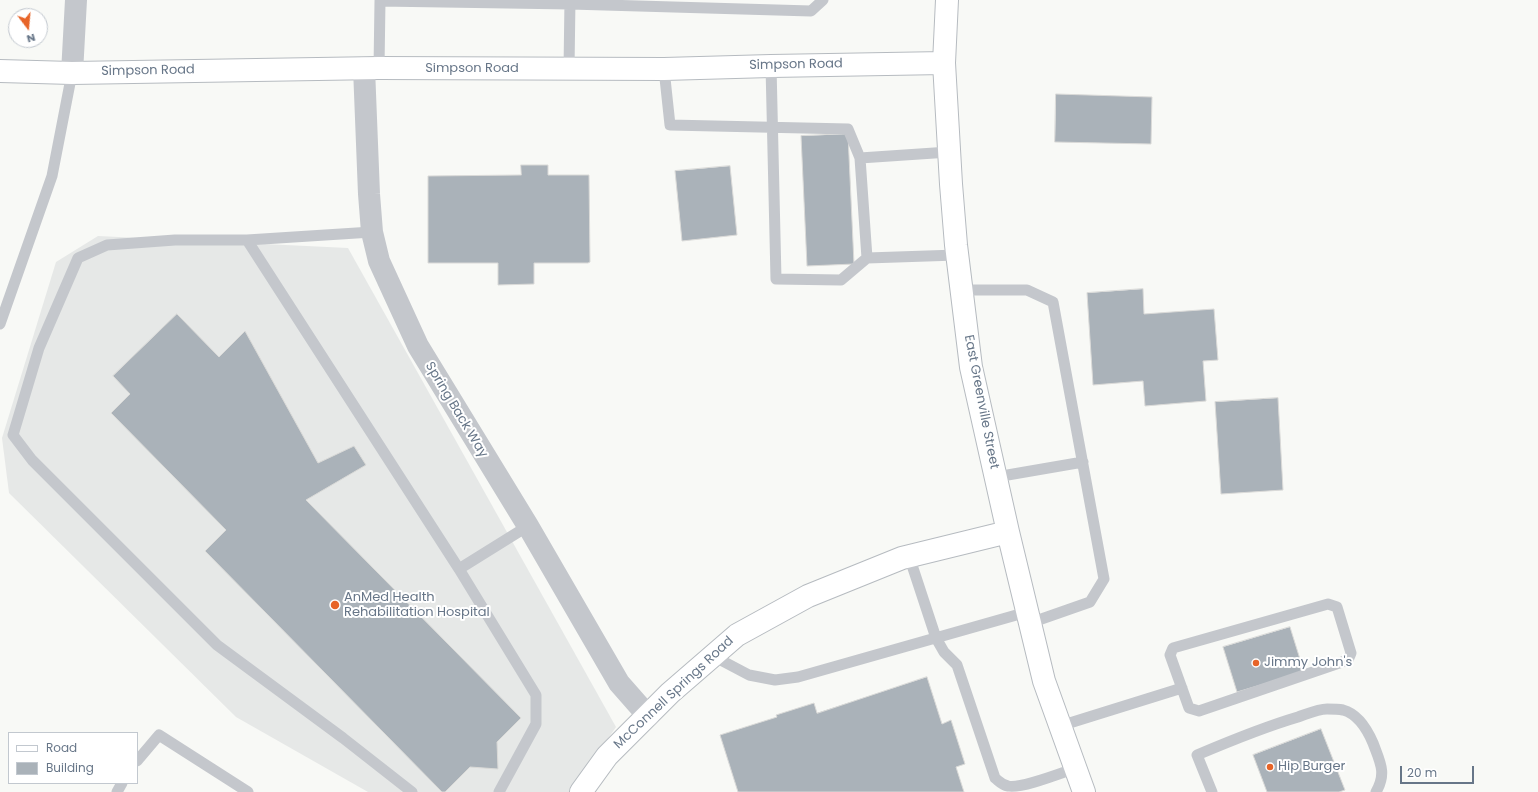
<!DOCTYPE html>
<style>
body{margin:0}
#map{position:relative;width:1538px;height:792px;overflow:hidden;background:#f8f9f6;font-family:Poppins,sans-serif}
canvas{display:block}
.legend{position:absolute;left:8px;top:732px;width:130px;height:52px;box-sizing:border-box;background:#fff;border:1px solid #c2c8cf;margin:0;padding:5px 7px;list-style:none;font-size:12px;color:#677688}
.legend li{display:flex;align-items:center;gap:8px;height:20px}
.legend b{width:20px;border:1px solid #c2c8cf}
.north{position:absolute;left:8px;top:8px;width:40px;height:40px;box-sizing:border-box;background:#fff;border:1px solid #c2c8cf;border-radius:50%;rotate:164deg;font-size:11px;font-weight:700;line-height:16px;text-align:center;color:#677688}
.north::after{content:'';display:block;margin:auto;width:14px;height:18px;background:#e76428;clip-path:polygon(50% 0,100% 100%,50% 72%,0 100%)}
.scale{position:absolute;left:1400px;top:766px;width:74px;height:18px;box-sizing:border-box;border:2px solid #677688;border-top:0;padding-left:5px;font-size:12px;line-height:14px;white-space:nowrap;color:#677688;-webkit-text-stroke:3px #fff;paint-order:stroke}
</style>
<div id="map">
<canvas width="1538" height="792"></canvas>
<ul class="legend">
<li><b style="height:5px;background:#fff"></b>Road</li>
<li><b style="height:11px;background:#aab2b9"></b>Building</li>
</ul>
<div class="north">N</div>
<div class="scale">20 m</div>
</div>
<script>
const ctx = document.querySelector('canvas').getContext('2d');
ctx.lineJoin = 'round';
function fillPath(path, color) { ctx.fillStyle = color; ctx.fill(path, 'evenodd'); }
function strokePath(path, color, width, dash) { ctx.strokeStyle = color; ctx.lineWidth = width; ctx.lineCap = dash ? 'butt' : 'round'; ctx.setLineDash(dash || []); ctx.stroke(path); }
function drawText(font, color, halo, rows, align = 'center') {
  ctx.font = font + ' Poppins,sans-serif'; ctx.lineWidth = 4; ctx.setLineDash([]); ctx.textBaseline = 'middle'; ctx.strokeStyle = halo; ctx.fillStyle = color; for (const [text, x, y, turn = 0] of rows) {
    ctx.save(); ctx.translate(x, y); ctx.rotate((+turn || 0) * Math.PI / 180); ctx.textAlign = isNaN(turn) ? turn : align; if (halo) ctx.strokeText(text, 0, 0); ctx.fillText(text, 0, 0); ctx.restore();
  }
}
fillPath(new Path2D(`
 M98 236 348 248 616 727 571 792H368L236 717 9 493 2 438 56 262Z`), '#e6e8e7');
const building = new Path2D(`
 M1056 94 1152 97 1151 144 1055 142Z
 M848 134 854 264 807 266 801 136Z
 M521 165H548V175H589L590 262 588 263H534V284L498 285V263H428V176L521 175Z
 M730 166 737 235 682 241 675 171Z
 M1143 289 1144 314 1214 309 1218 360 1203 361 1206 401 1145 406 1143 381 1093 385 1087 293Z
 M177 314 219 357 245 331 318 463 354 446 366 465 306 500 521 718 497 742 498 769 470 767 445 792H442L205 551 226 530 111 413 130 394 113 376Z
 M1278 398 1283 490 1221 494 1215 402Z
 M1290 627 1304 672 1237 692 1223 647Z
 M927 677 942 724 951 720 965 764 956 767 964 792H738L720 735 777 717 776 715 814 703 817 713Z
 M1321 729 1345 790 1339 792H1267L1253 755Z`);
fillPath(building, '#aab2b9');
strokePath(building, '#dadad8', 1);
const secondary = new Path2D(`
 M947 0 944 63 951 184 956 245 971 367 1008 532 1044 681 1084 792
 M0 71 72 73 379 68 664 69 771 66 944 63
 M581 792 607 756 670 693 737 635 808 596 902 558 1008 532`);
strokePath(secondary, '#b6bbc0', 24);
strokePath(new Path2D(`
 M771 66 776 279 841 280 867 258
 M379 68 380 1 570 4 811 11 823 0
 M569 69 570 0
 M664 69 670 125 848 129 860 158
 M949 152 860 158 867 258 957 255
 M372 232 247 240 459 569 528 526
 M247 240H175L107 245 78 258 39 348 13 435 32 460 217 645 343 738 412 792
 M962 290H1027L1053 302 1104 579 1090 602 1030 623
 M0 324 52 176 72 73
 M996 477 1083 462
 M909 556 936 638 944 652 957 665 995 778C1000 782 1002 785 1008 786 1021 789 1061 773 1076 768
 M459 569 536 695V724L499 792
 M1328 604 1337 607 1351 653 1348 660 1199 711 1189 708 1170 655 1173 648Z
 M713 656 749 675 775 680 798 677 1027 612
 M1060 726 1182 688
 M137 761 159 735 248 792
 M117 792 122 783
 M1212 792 1197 755C1230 741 1264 727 1298 717 1307 714 1318 709 1327 709 1332 709 1338 709 1343 710 1358 714 1367 729 1373 743 1380 762 1387 773 1376 792`), '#c4c7cc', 11);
strokePath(new Path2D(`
 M364 68 369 194 372 232 379 261 418 346 528 526 619 683 648 716
 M72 73 76 0`), '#c4c7cc', 22);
strokePath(secondary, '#fff', 22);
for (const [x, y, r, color] of [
 [335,605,5,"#e76428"],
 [1256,663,4,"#e76428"],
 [1270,767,4,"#e76428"]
]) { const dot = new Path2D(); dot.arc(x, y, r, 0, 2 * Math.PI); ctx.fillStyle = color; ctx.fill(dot); strokePath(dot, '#fff', 1.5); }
drawText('13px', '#677688', '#fff', [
 ["Simpson Road",796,65,-1],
 ["Simpson Road",472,69],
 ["Simpson Road",148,71,-1],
 ["East Greenville Street",981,402,79],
 ["Spring Back Way",456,410,59],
 ["McConnell Springs Road",674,693,-43]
]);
drawText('13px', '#677688', '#fff', [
 ["AnMed Health",344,598],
 ["Rehabilitation Hospital",344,613],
 ["Jimmy John's",1264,663],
 ["Hip Burger",1278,767]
], 'left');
</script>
